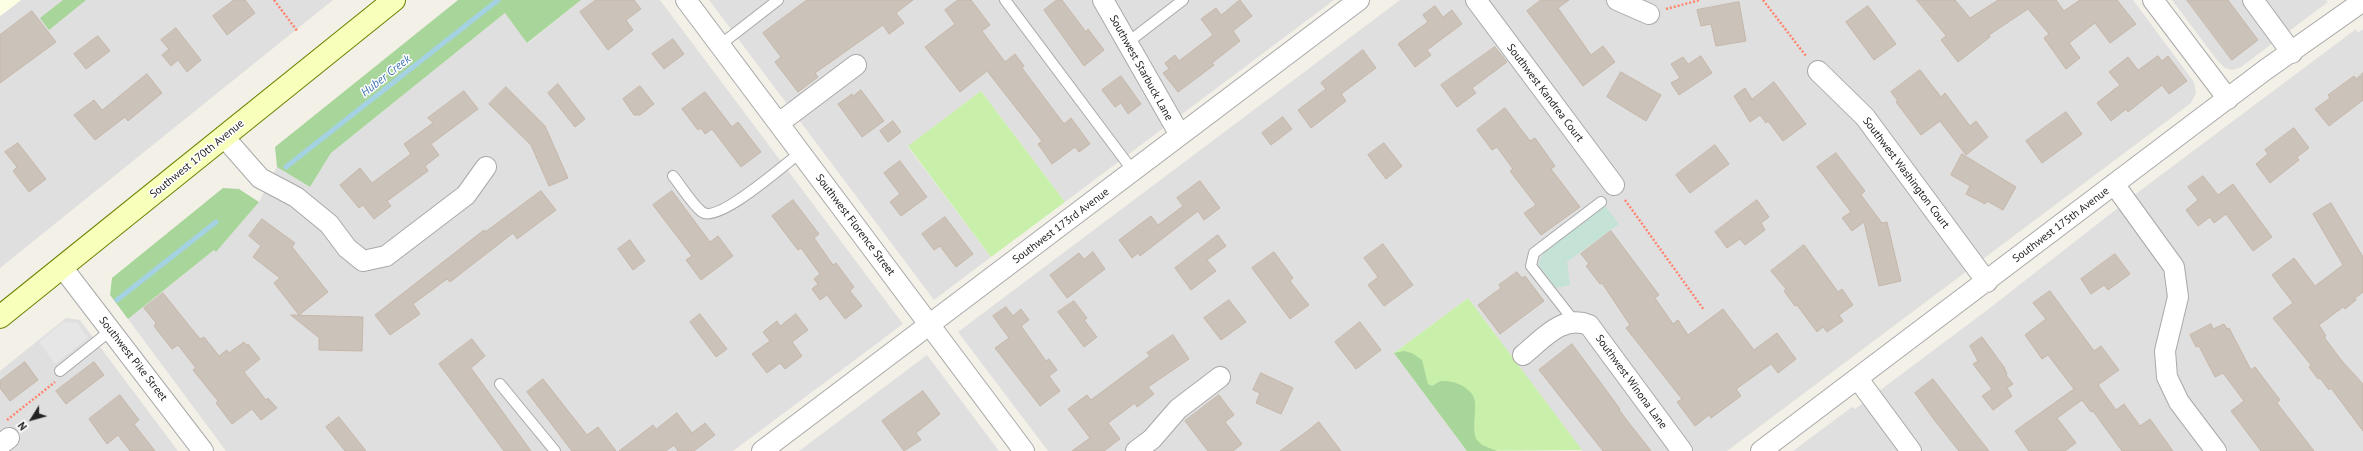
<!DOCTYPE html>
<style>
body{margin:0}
#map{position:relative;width:2363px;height:451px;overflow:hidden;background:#f3f0e8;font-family:"PT Sans",sans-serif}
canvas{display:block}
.north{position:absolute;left:12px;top:399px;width:40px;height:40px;-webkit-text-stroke:3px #fff;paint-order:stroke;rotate:233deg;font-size:11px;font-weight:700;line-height:16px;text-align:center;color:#222}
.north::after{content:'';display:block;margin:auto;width:14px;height:18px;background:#222;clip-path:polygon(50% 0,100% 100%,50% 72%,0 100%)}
</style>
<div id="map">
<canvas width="2363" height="451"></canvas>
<div class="north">N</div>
</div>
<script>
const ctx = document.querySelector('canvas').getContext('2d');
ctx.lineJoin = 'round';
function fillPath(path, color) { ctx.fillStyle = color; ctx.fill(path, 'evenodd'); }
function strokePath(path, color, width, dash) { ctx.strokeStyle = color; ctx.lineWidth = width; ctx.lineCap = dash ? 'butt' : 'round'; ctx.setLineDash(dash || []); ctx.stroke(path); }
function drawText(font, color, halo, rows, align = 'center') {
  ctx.font = font + ' "PT Sans",sans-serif'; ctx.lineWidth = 3; ctx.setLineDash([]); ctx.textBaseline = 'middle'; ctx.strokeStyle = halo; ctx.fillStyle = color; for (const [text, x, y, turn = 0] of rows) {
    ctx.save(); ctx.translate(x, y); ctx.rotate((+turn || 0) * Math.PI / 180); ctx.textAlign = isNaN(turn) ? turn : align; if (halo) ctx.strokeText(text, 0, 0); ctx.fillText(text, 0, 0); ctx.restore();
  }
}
fillPath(new Path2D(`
 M21 0H333L0 268V16Z
 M581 0H660L903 324 733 451H226L128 319 214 250 216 252 259 202 277 167 310 187 331 153 505 13 528 43Z
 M709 0H1334L1065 202 981 91 908 147 991 257 934 300Z
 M1400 0H2133L2194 82 2196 93 2191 103 1727 451H1582L1468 298 1394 353 1467 451H1048L958 332Z
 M2172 0H2326L2328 2 2241 67 2232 70 2225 68 2217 60Z
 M2356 29 2358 33 2363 29V451H1793L1852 407 1855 409 1986 311 2141 190Z
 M66 318 80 320 178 451H0V371Z
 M927 355 999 451H799Z`), '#e0dfdf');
fillPath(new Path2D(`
 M0 0H21L0 16Z`), '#fdffe5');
fillPath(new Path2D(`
 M981 91 1065 202 991 257 908 146Z
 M1468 298 1582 450 1467 451 1394 353Z`), '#c9f0ab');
fillPath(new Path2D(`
 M63 0H86L49 30 40 18Z
 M458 0H581L527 43 505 13 331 153 310 187 277 167 275 147Z
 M223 188 239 189 259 202 216 252 214 250 128 319 110 295 112 278Z
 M1404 351 1412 353 1422 360 1428 384 1432 386C1436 384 1439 381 1443 381 1455 380 1474 389 1475 402 1476 415 1472 426 1476 439L1482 445 1497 451H1467L1394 353Z`), '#a8d599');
fillPath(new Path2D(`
 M1604 204 1619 224 1567 262 1570 285 1556 288 1539 266C1538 247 1589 216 1604 204Z`), '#c4e2d6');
fillPath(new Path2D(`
 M63 322 77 323 88 338 55 364 39 342Z`), '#e6e6e6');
strokePath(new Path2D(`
 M286 167 498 0
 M117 300 216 222`), '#a5d2e3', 5);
const building = new Path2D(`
 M234 0H245L255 13 227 35 213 16Z
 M596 0H634L641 9 626 20 633 30 608 50 580 12Z
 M807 0H913L896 13 904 23 889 34 883 25 815 73 818 77 798 92 775 62 781 57 763 33Z
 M958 0H971L990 25 982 31 1005 62 1015 54 1024 66 1022 68 1064 124 1071 118 1090 144 1079 152 1075 147 1052 164 1038 144 1042 141 987 71 960 92 925 47 955 24 945 10Z
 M1057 0H1062L1086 32 1088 29 1104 50 1084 66 1044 10Z
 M1240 0 1252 16 1233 31 1240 41 1212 63 1214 65 1178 92 1163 73 1169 69 1165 63 1175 55 1179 61 1213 35 1201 19 1216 8 1221 15Z
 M1541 0H1569L1558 8 1591 55 1603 46 1615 62 1583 86 1527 11Z
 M1917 0H1955L1970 18 1998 0H2056L2064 11 2080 0H2117L2136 24 2110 43 2095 23 2069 43 2080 58 2066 69 2044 38 2049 34 2028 9 1989 35 1990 37 1958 62 1941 40 1946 36Z
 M2187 0H2228L2258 40 2232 60Z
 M1739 2 1746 41 1716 46 1711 24 1701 26 1697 10Z
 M1435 6 1443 17 1452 10 1462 24 1427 50 1431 55 1415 67 1398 44 1428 22 1423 15Z
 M1868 6 1896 44 1874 60 1846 22Z
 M32 11 56 42 0 83V35Z
 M176 28 201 60 187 72 178 60 171 66 162 55 169 49 161 40Z
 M98 36 110 51 86 69 74 54Z
 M673 39 684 54 664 69 652 54Z
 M1495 47 1507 62 1472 88 1476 93 1457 107 1441 85Z
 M1363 50 1376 68 1341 94 1346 101 1311 128 1298 110 1326 89 1321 83Z
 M1701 56 1712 73 1679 95 1671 83 1680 78 1671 64 1683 57 1688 64Z
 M2158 56 2162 61 2168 56 2187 81 2169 94 2162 85 2128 112 2126 109 2111 121 2097 103 2120 85 2109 72 2128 57 2138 70Z
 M1920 70 1941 97 1945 93 1970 126 1976 121 1988 137 1966 155 1940 121 1921 135 1896 102 1898 101 1891 92Z
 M1621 72 1661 95 1646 121 1607 97Z
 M2363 73V100L2329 126 2315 109 2330 98 2328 95 2354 76 2356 79Z
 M147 74 162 93 128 121 125 117 95 140 74 115 94 100 102 110Z
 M1121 76 1141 104 1128 114 1121 103 1115 107 1102 90Z
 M1774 82 1806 124 1783 141 1768 121 1766 123 1760 115 1750 122 1734 96 1745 88 1752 99Z
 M558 84 585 119 575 127 548 93Z
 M640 86 654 104 640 115H634L623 99Z
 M506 87 545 126 568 178 549 186 531 145 489 104Z
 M861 90 884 121 862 137 838 104 852 94 853 96Z
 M464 91 478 109 431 144 439 155 425 166 428 171 387 201 391 206 374 219 363 205 359 208 340 185 360 168 372 183 411 154 404 144 433 123 428 118Z
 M705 92 732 127 738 122 761 152 741 167 712 129 705 134 701 128 698 130 682 109Z
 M1505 108 1530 141 1535 138 1555 166 1551 169 1580 207 1541 235 1524 213 1536 205 1510 171 1513 169 1497 147 1492 150 1477 130Z
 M2066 112 2082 134 2042 163 2026 141Z
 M1283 117 1292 129 1271 145 1262 133Z
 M893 121 901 132 888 142 880 131Z
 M2294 128 2309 148 2297 157 2299 160 2270 183 2256 164 2268 154 2265 150Z
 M18 143 46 179 29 192 13 171 17 167 5 152Z
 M1384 143 1402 166 1386 179 1368 155Z
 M1715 145 1729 164 1690 193 1676 175Z
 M1836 153 1865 191 1861 195 1882 223 1887 222 1901 281 1879 286 1864 222 1852 231 1842 218 1851 212 1817 167Z
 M1962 154 2016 187 2003 210 1987 201 1985 204 1966 194 1970 186 1951 175Z
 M900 161 927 197 901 216 890 202 900 194 884 173Z
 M2203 176 2218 195 2233 184 2272 237 2253 251 2226 214 2214 223 2210 217 2198 226 2186 210 2198 200 2188 187Z
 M1200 181 1220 208 1204 220 1198 211 1140 256 1138 253 1132 258 1119 240 1151 216 1158 225 1183 206 1177 198Z
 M541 191 556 210 517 239 513 233 450 282 447 279 413 304 420 314 390 335 375 315 484 230 485 232 492 227Z
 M672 191 710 242 718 236 733 256 701 280 686 260 692 256 653 205Z
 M793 200 819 234 814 238 833 265 836 263 854 287 850 291 862 306 845 319 827 295 820 300 812 289 818 284 814 279 820 274 801 248 798 250 772 216Z
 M1757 200 1769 217 1761 223 1765 230 1745 245 1740 239 1727 248 1715 232Z
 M2331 203 2363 257V292L2355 298 2356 300 2345 309 2343 307 2319 325 2326 336 2324 337 2342 361 2363 384V431L2331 388 2329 390 2320 378 2318 379 2309 367 2311 365 2273 318 2293 303 2272 275 2294 258 2315 286 2343 265 2313 214Z
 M945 217 973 254 956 267 940 246 934 250 922 234Z
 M262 219 295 243 292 247 328 292 299 315 274 283 280 278 253 257 261 246 249 236Z
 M1611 231 1659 295 1655 298 1673 324 1678 320 1688 335 1723 309 1754 350 1777 333 1796 359 1778 373 1771 364 1736 389 1741 396 1711 418 1709 415 1695 426 1677 402 1682 399 1626 328 1630 325 1602 283 1600 284 1586 266 1589 264 1581 254Z
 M1218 235 1226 246 1207 260 1216 271 1191 290 1175 268Z
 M630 240 645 261 633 270 618 249Z
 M1383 244 1413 285 1384 306 1368 285 1378 277 1364 258Z
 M1804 245 1838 292 1842 289 1853 305 1839 315 1843 321 1827 332 1823 327 1817 332 1797 305 1795 306 1784 291 1786 289 1771 271Z
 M1093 252 1105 269 1067 298 1050 275 1079 253 1084 259Z
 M1274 252 1293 278 1290 281 1309 305 1290 319 1252 268Z
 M2115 254 2130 274 2108 290 2104 285 2091 294 2081 279Z
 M1517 272 1522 278 1525 276 1544 301 1500 334 1478 305 1501 288 1499 285Z
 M2050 291 2094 351 2101 346 2119 370 2098 385 2116 410 2124 404 2140 426 2150 419 2173 451H2122L2093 411 2091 412 2082 400 2057 418 2076 443 2065 451H2029L2015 431 2074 389 2048 355 2042 359 2025 335 2046 319 2033 303Z
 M163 293 200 339 204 337 219 356 227 350 229 353 244 342 247 346 248 344 260 359 244 372 266 400 268 398 277 408 261 420 252 409 232 424 216 403 218 401 193 370 196 368 178 345 172 349 154 326 156 323 144 308Z
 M1229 300 1246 322 1221 340 1204 318Z
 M1074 301 1087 318 1084 320 1097 337 1084 347 1058 312Z
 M1006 307 1013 316 1021 309 1029 320 1021 326 1046 361 1049 359 1057 370 1049 376 1060 391 1040 406 995 348 1009 338 993 316Z
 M700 314 727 349 716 357 690 322Z
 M796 314 808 330 792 342 802 356 785 369 780 363 767 373 752 354 770 341 763 332 777 321 780 326Z
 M291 315 363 317 362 351 319 350V338Z
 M1360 322 1381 350 1356 369 1335 342Z
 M2211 324 2213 329 2224 324 2227 329 2229 328 2251 370 2255 367 2280 400 2277 403 2314 451H2261L2231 411 2244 401 2223 373 2215 377 2199 346 2196 347 2190 335Z
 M1173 335 1189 359 1148 387 1154 394 1137 407 1135 403 1108 423 1120 439 1104 451H1072L1090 438 1068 409 1087 395 1091 400 1150 356 1147 353Z
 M1982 337 2004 367 2007 374 2006 375 2013 384 2007 388 2012 396 1993 410 1982 396 1992 389 1973 364 1978 361 1970 346Z
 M472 339 485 356 471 368 531 451H504L439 364Z
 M1572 344 1620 409 1619 410 1651 451H1603L1539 370Z
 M25 362 38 380 10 401 0 388V381Z
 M94 362 104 375 66 404 56 391Z
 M1261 373 1293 388 1281 414 1256 403 1260 393 1253 390Z
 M543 379 587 435 598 427 616 451H572L527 392Z
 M1933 379 1974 432 1989 451H1959L1935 421 1915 393Z
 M923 391 940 414 916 433 921 440 904 451 882 421Z
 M120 395 139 420 134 424 155 451H130L118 435 107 444 89 419Z
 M1219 395 1234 415 1225 422 1242 444 1233 451H1208L1185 421Z
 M677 413 692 433 705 423 715 435 694 451H678L674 445 666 451H619L653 425 656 429Z
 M339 417 366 451H345L326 427Z
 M1319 422 1341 451H1280L1306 432Z`);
fillPath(building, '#cbc3ba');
strokePath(building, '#c6b7a9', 1);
const lane = new Path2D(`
 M1005 0 1133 171
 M1127 43 1183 0
 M720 45 778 0
 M673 176C682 187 691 203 702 212 718 224 785 164 801 152
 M1574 321 1531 266 1534 253 1601 202
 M60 371 110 331
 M500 384 555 451`);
const street = new Path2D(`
 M686 0 1024 451
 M1103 0 1180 135
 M1476 0 1614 185
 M1617 0 1649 14
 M2153 0 2228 99
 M2253 0 2292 53
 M1818 71 1865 117 1987 282
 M779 123 856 65
 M224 137 260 178 296 197 329 224 347 248 363 261 386 256 466 195 486 167
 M2114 184 2174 267 2178 297 2165 351 2167 377 2179 402 2216 451
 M62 267 203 451
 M1523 355C1542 340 1562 314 1589 325L1682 451
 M1858 379 1911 451
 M0 445 9 438
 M762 451 1359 0
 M1136 451 1152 439 1178 409 1220 377
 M1761 451 2265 70 2363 1`);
const secondary = new Path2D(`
 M0 317 394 0`);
strokePath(lane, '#a9a9a9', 12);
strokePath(street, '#a9a9a9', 22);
strokePath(secondary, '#6c8200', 24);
strokePath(new Path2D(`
 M274 0 298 32
 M1763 0 1806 56
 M1666 9 1700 0
 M1625 200 1704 310
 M7 420 55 382`), '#ff846d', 2.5, [2, 2]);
strokePath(lane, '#fff', 10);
strokePath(street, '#fff', 20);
strokePath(secondary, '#f7ffba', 22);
drawText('11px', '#222', '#fff', [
 ["Southwest Starbuck Lane",1141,68,61],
 ["Southwest Kandrea Court",1545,93,53],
 ["Southwest 170th Avenue",197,159,-39],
 ["Southwest Washington Court",1906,173,53],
 ["Southwest Florence Street",855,225,53],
 ["Southwest 175th Avenue",2061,225,-37],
 ["Southwest 173rd Avenue",1061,226,-37],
 ["Southwest Pike Street",133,359,52],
 ["Southwest Winona Lane",1631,382,54]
]);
drawText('italic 12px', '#4174b3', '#fff', [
 ["Huber Creek",386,76,-38]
]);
</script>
